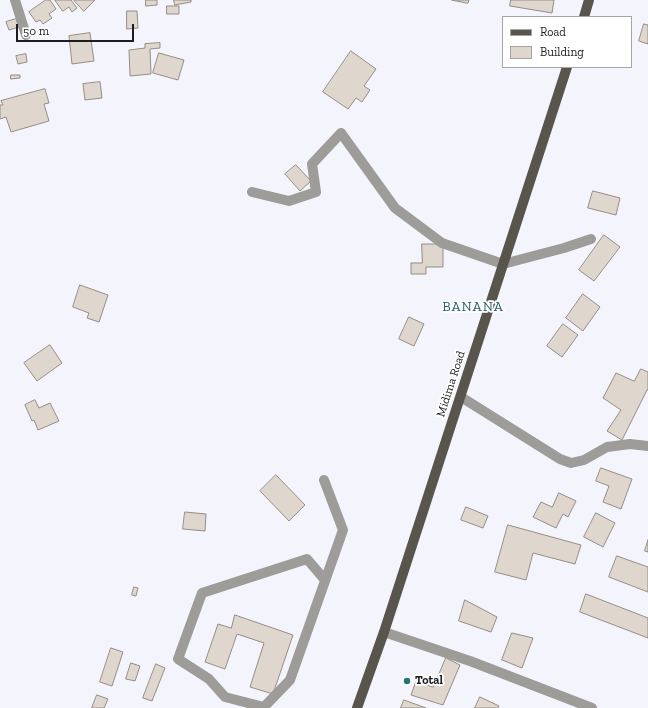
<!DOCTYPE html>
<style>
body{margin:0}
#map{position:relative;width:648px;height:708px;overflow:hidden;background:#f4f4fd;font-family:"Zilla Slab",serif}
canvas{display:block}
.legend{position:absolute;left:502px;top:16px;width:130px;height:52px;box-sizing:border-box;background:#fff;border:1px solid #a5a5a6;margin:0;padding:5px 7px;list-style:none;font-size:12px;color:#1d1d21}
.legend li{display:flex;align-items:center;gap:8px;height:20px}
.legend b{width:20px;border:1px solid #a5a5a6}
.scale{position:absolute;left:16px;top:24px;width:118px;height:18px;box-sizing:border-box;border:2px solid #1d1d21;border-top:0;padding-left:5px;font-size:12px;line-height:14px;white-space:nowrap;color:#1d1d21;-webkit-text-stroke:3px #fff;paint-order:stroke}
</style>
<div id="map">
<canvas width="648" height="708"></canvas>
<ul class="legend">
<li><b style="height:5px;background:#58554d"></b>Road</li>
<li><b style="height:11px;background:#dfd7ce"></b>Building</li>
</ul>
<div class="scale">50 m</div>
</div>
<script>
const ctx = document.querySelector('canvas').getContext('2d');
ctx.lineJoin = 'round';
function fillPath(path, color) { ctx.fillStyle = color; ctx.fill(path, 'evenodd'); }
function strokePath(path, color, width, dash) { ctx.strokeStyle = color; ctx.lineWidth = width; ctx.lineCap = dash ? 'butt' : 'round'; ctx.setLineDash(dash || []); ctx.stroke(path); }
function drawText(font, color, halo, rows, align = 'center') {
  ctx.font = font + ' "Zilla Slab",serif'; ctx.lineWidth = 3.5; ctx.setLineDash([]); ctx.textBaseline = 'middle'; ctx.strokeStyle = halo; ctx.fillStyle = color; for (const [text, x, y, turn = 0] of rows) {
    ctx.save(); ctx.translate(x, y); ctx.rotate((+turn || 0) * Math.PI / 180); ctx.textAlign = isNaN(turn) ? turn : align; if (halo) ctx.strokeText(text, 0, 0); ctx.fillText(text, 0, 0); ctx.restore();
  }
}
const building = new Path2D(`
 M46 0H50L56 9 49 14 52 18 43 24 40 20 36 22 29 12Z
 M55 0H71L77 8 72 12 69 7 63 11Z
 M74 0H95L84 11Z
 M146 0H157V5L146 6Z
 M174 0H191V2L175 5Z
 M452 0H469L468 3Z
 M511 0H554L552 13 510 6Z
 M167 6H179V14H167Z
 M127 11H137L138 28 127 29Z
 M16 19 19 27 9 30 6 22Z
 M644 24 648 25V44L639 41Z
 M90 33 94 61 72 64 69 36Z
 M160 43V48L150 49 151 74 130 76 129 50 145 48V44Z
 M351 51 376 69 364 86 370 90 362 102 356 98 348 109 323 92Z
 M159 53 184 60 178 80 153 73Z
 M26 54 27 62 18 64 16 56Z
 M11 75H20V78L11 79Z
 M100 82 102 98 85 100 83 84Z
 M45 89 49 103 44 104 49 121 11 132 6 117 0 119V105H3L1 101Z
 M296 165 311 181 300 191 285 174Z
 M593 191 620 198 616 215 588 208Z
 M604 235 620 247 594 281 579 270Z
 M422 244H443V267H426V274H411V263H422Z
 M80 285 108 295 99 322 87 318 89 313 73 307Z
 M583 294 600 307 583 331 566 318Z
 M409 317 424 324 414 346 399 339Z
 M563 324 578 335 562 357 547 346Z
 M50 345 62 363 37 381 24 363Z
 M641 369 648 372V390H647L622 440 607 431 621 410 603 398 616 373 634 381Z
 M35 400 39 408 50 403 59 421 38 430 34 420 32 421 25 405Z
 M601 468 632 479 621 509 603 502 609 486 596 481Z
 M276 475 305 505 289 521 260 491Z
 M559 493 576 501 568 517 563 514 556 528 533 517 541 502 552 507Z
 M466 507 488 516 483 528 461 520Z
 M185 512 206 514 205 531 183 529Z
 M596 513 615 523 603 547 584 537Z
 M508 525 581 545 575 564 533 553 526 580 495 572Z
 M648 540V552L645 551Z
 M617 556 648 567V592L609 577Z
 M134 587 138 588 136 596 132 595Z
 M586 594 648 618V638L580 612Z
 M465 600 497 617 491 632 459 621Z
 M235 615 293 635 273 694 250 687 264 643 237 634 225 669 205 662 218 624 231 628Z
 M512 633 533 638 522 668 502 660Z
 M111 648 123 652 112 686 100 682Z
 M446 658 460 665 443 705 411 695 416 681 433 687Z
 M131 663 140 666 135 681 126 679Z
 M156 664 165 668 152 701 143 698Z
 M97 695 108 699 104 708H92Z
 M480 697 499 706 498 708H475Z
 M404 700 426 708H401Z`);
fillPath(building, '#dfd7ce');
strokePath(building, '#958d85', 1);
strokePath(new Path2D(`
 M15 0 26 35
 M252 192 289 201 316 192 312 164 341 133 395 208 442 243 503 264 564 248 591 239
 M461 397 560 459 571 463 584 460 607 447 630 444 648 446
 M384 632 470 661 592 708
 M264 707 225 697 209 679 178 659 202 593 307 559 325 580
 M265 708 264 707 290 680 343 530 324 480`), '#9e9c98', 10);
strokePath(new Path2D(`
 M584 17 589 0
 M357 708 384 632 567 67`), '#58554d', 10);
for (const [x, y, r, color] of [
 [407,681,4,"#287270"]
]) { const dot = new Path2D(); dot.arc(x, y, r, 0, 2 * Math.PI); ctx.fillStyle = color; ctx.fill(dot); strokePath(dot, '#fff', 1.5); }
drawText('12px', '#1d1d21', '#fff', [
 ["Midima Road",451,384,-72]
]);
drawText('bold 12px', '#1d1d21', '#fff', [
 ["Total",415,681]
], 'left');
ctx.letterSpacing = '1px';
drawText('14px', '#296260', '#fff', [
 ["BANANA",473,307]
]);
ctx.letterSpacing = '0px';
</script>
